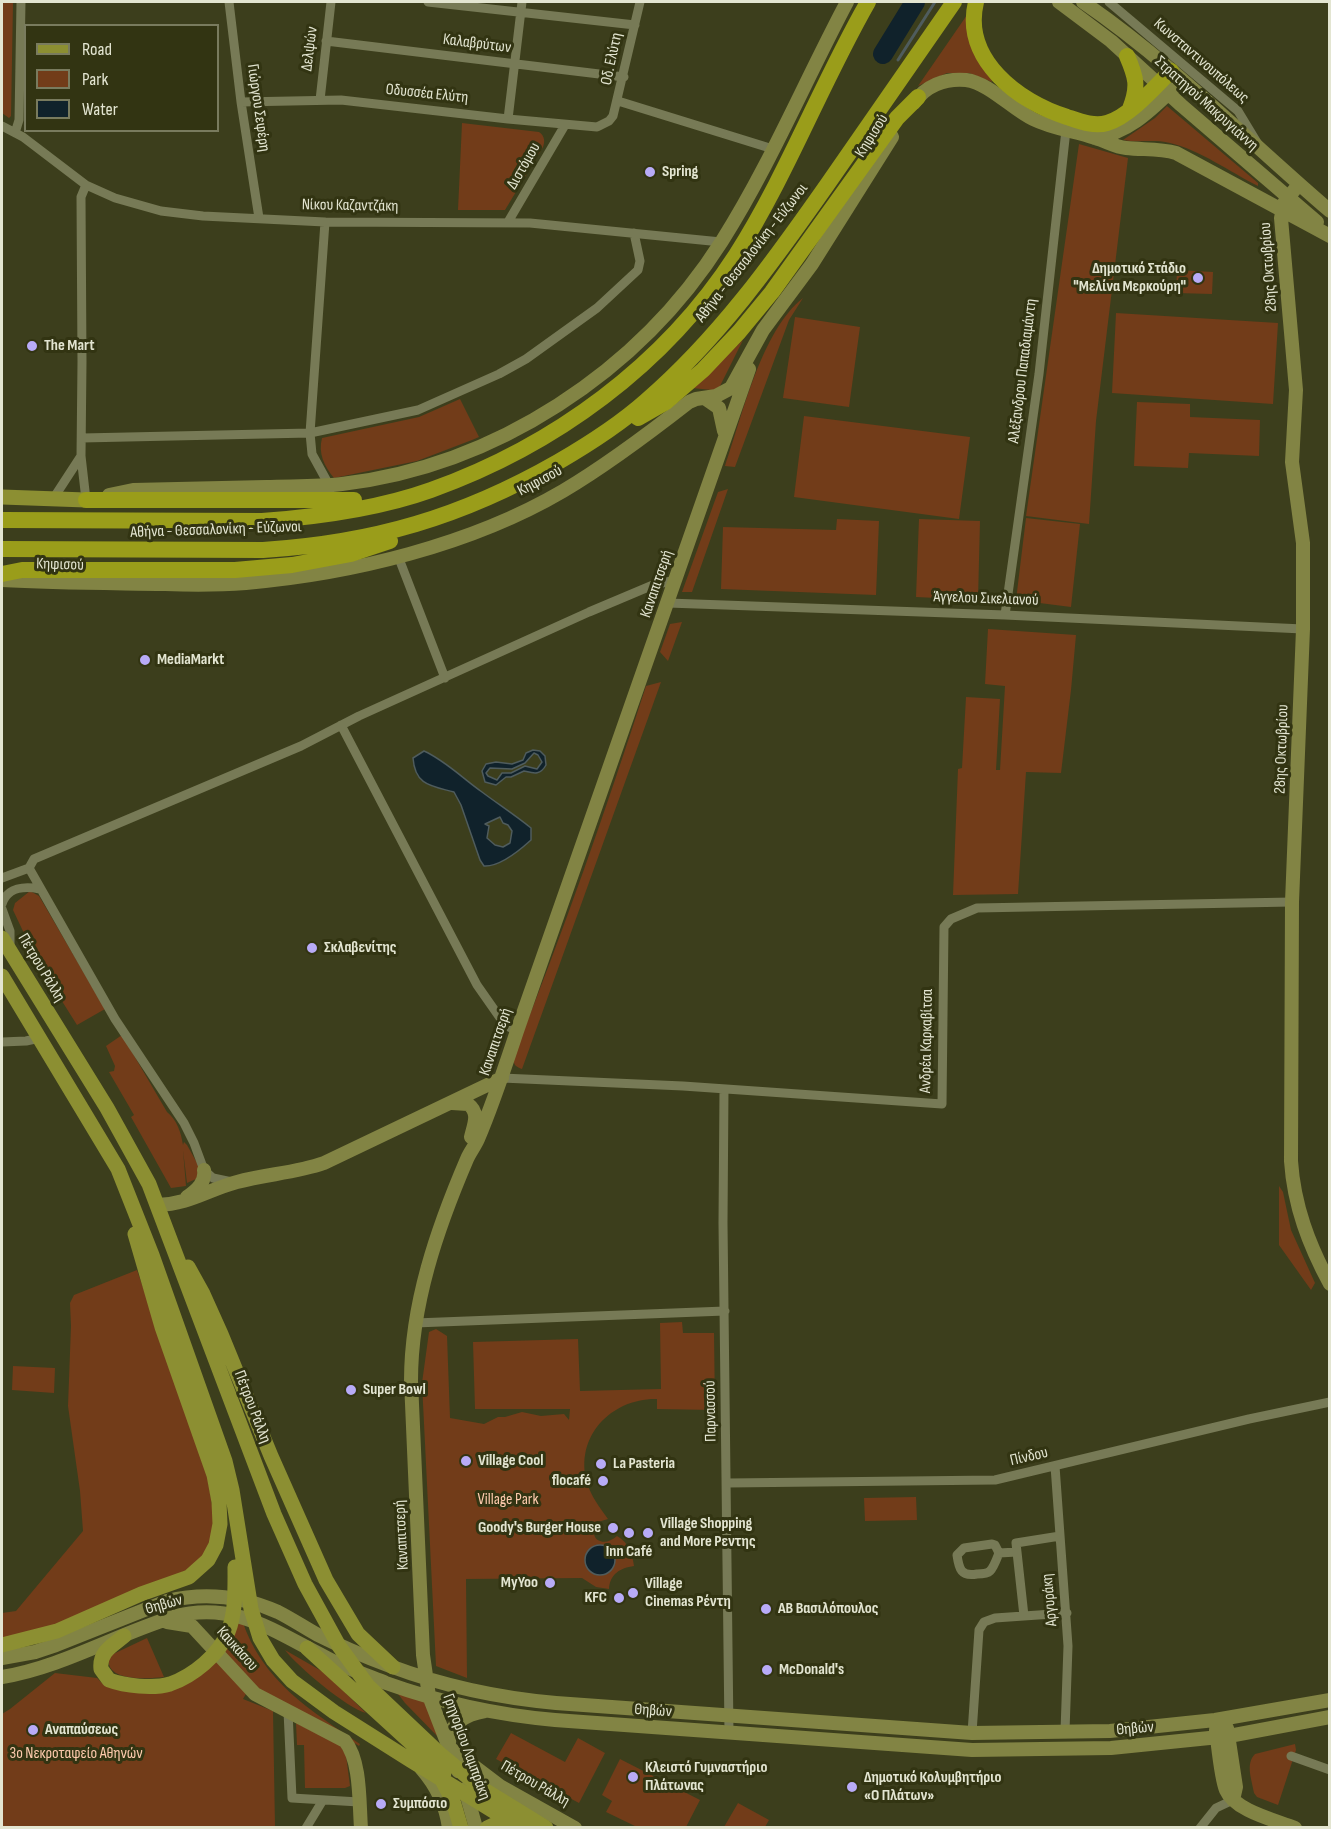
<!DOCTYPE html>
<meta charset="utf-8">
<style>
body{margin:0}
#map{position:relative;width:1331px;height:1829px;overflow:hidden;background:#3c3e1c;font-family:"Sofia Sans Condensed",sans-serif}
canvas{display:block}
.frame{position:absolute;inset:0;border:3px solid #e3e5d1;pointer-events:none}
.legend{position:absolute;left:24px;top:24px;width:195px;height:108px;box-sizing:border-box;background:#323412;border:2px solid #797b5e;margin:0;padding:8px 10px;list-style:none;font-size:18px;color:#e3e5d1}
.legend li{display:flex;align-items:center;gap:12px;height:30px}
.legend b{width:30px;border:2px solid #797b5e}
</style>
<div id="map">
<canvas width="1331" height="1829"></canvas>
<div class="frame"></div>
<ul class="legend">
<li><b style="height:8px;background:#8c8f32"></b>Road</li>
<li><b style="height:16px;background:#723c19"></b>Park</li>
<li><b style="height:16px;background:#10222b"></b>Water</li>
</ul>
</div>
<script>
const ctx = document.querySelector('canvas').getContext('2d');
ctx.lineJoin = 'round';
function fillPath(path, color) { ctx.fillStyle = color; ctx.fill(path, 'evenodd'); }
function strokePath(path, color, width, dash) { ctx.strokeStyle = color; ctx.lineWidth = width; ctx.lineCap = dash ? 'butt' : 'round'; ctx.setLineDash(dash || []); ctx.stroke(path); }
function drawText(font, color, halo, rows, align = 'center') {
  ctx.font = font + ' "Sofia Sans Condensed",sans-serif'; ctx.lineWidth = 6; ctx.setLineDash([]); ctx.textBaseline = 'middle'; ctx.strokeStyle = halo; ctx.fillStyle = color; for (const [text, x, y, turn = 0] of rows) {
    ctx.save(); ctx.translate(x, y); ctx.rotate((+turn || 0) * Math.PI / 180); ctx.textAlign = isNaN(turn) ? turn : align; if (halo) ctx.strokeText(text, 0, 0); ctx.fillText(text, 0, 0); ctx.restore();
  }
}
fillPath(new Path2D(`
 M2 2H13L11 116 9 118 2 113Z
 M967 15 992 82 969 73H947L918 86Z
 M1167 106 1258 183V186C1230 172 1200 150 1170 143 1154 139 1138 143 1123 140L1155 118Z
 M462 123 539 132C545 136 545 142 543 147L505 210H458Z
 M1079 144 1128 158 1096 421 1089 524 1026 516Z
 M1177 270 1213 272 1212 294 1176 293Z
 M803 298 789 320 735 467 725 466C742 417 761 331 803 298Z
 M1116 313 1278 323 1273 404 1112 393Z
 M795 317 860 327 849 407 783 398Z
 M743 340 719 388 712 390 692 388Z
 M460 399 479 437 472 440 417 461 334 478C324 466 318 453 322 438L419 417Z
 M1137 402 1190 404V417L1260 420 1259 456 1189 453 1188 468 1134 466Z
 M804 416 970 437 959 519 794 497Z
 M728 489 692 592H682L718 492Z
 M1026 518 1080 524 1071 607 1016 600Z
 M837 519 879 521 876 595 721 589 723 527 836 530Z
 M919 519 980 521 978 600 916 597Z
 M682 622 668 661 660 652 670 624Z
 M988 629 1076 635 1071 690 1061 773 1026 772 1018 894 953 895 958 769 962 768 966 697 1000 699 996 770H1000L1005 686 985 684Z
 M661 682 522 1069C514 1066 513 1064 514 1055 563 933 606 810 646 686Z
 M30 891 39 896 105 1009 77 1025 38 963 13 910 15 903Z
 M122 1035 167 1112C177 1120 181 1132 183 1145L184 1142 187 1145 201 1170 196 1179 187 1183 183 1150 186 1186 171 1188 131 1117 134 1115 109 1072 114 1071 115 1066 106 1046Z
 M1279 1186 1283 1192 1291 1230 1315 1283 1311 1290 1279 1245Z
 M137 1270 207 1473 215 1524 211 1545 194 1567 60 1625 2 1639V1613L16 1611 83 1531 80 1491 68 1406 71 1326 70 1303 74 1295Z
 M682 1322 683 1333H714L715 1410 657 1409V1399C612 1398 574 1436 587 1483 591 1496 600 1508 608 1519L598 1522C586 1538 603 1549 617 1536 629 1543 632 1553 634 1566 620 1568 610 1574 609 1589L596 1587 582 1578 466 1579 467 1678 436 1666 422 1383 429 1332 436 1329 447 1336 450 1418 484 1424 498 1417H505L522 1412 541 1416 564 1414 569 1420 570 1409H475L473 1342 578 1339 580 1391 661 1389 660 1323Z
 M13 1366 55 1368 54 1393 12 1390Z
 M916 1497 917 1520 865 1521 864 1498Z
 M242 1620C262 1681 310 1710 360 1744L359 1746 318 1719 266 1696 223 1652 237 1622Z
 M147 1638 164 1677C147 1679 103 1682 109 1656Z
 M285 1650 325 1673 366 1713C348 1709 297 1666 285 1650Z
 M217 1659 247 1692 243 1699 273 1711 275 1827H2V1714L10 1709 55 1673 97 1678 105 1686 140 1691Z
 M395 1690 425 1700 440 1739 405 1703Z
 M296 1723 340 1745 346 1755 350 1786 345 1788H305L304 1745H297Z
 M511 1733 565 1762 578 1738 605 1753 579 1803 496 1759Z
 M1295 1744 1296 1750 1278 1805 1257 1797 1254 1793C1252 1780 1245 1764 1255 1754Z
 M620 1759 700 1800 686 1827H637L606 1812 612 1801 602 1795Z
 M738 1803 769 1820 765 1827H724Z`), '#723c19');
const water = new Path2D(`
 M533 750 540 751 545 756 546 765C540 776 533 773 524 771L511 777H506L496 785 485 782 482 771 486 764 496 762 512 764 523 760 526 753ZM534 753 538 755 542 762 537 769 525 766 511 773H502L497 780 488 776 486 773 490 768 512 769 525 763Z
 M424 751C446 761 462 778 482 792 498 804 515 815 531 828V840C520 850 500 867 484 866L480 860 461 805 454 792C432 786 415 786 413 758ZM500 817 503 823 508 825 512 831 510 843 503 847 495 845 487 838 489 826 485 824Z
 M585 1560a15 15 0 1 1 30 0a15 15 0 1 1-30 0Z`);
fillPath(water, '#10222b');
strokePath(water, '#4f5c5d', 1.5);
strokePath(new Path2D(`
 M898 60 935 2`), '#4f5c5d', 3);
strokePath(new Path2D(`
 M883 54 915 2`), '#10222b', 20);
strokePath(new Path2D(`
 M229 2 241 102 259 218
 M428 2 635 25
 M1109 2 1238 111 1258 144
 M326 41 624 77
 M320 100 331 2
 M618 101 773 149
 M241 102 341 100 508 119 597 127 609 121 613 116 640 2
 M508 119 522 2
 M2 126 23 137 86 185 115 198 161 211 203 216 325 222 530 223 721 242
 M15 133 19 120 21 2
 M86 185 81 197 82 362 81 456 86 500
 M325 222 310 433 312 454 329 485
 M508 222 565 125
 M82 438 310 433 418 410 499 374 526 359 597 308 638 270 640 261 634 233
 M53 499 81 456
 M398 556 445 678
 M668 603 1005 615 1303 629
 M1005 615 1039 374 1066 130
 M341 725 477 985 505 1025 517 1031
 M29 868 115 1019 184 1123 194 1143 204 1170 213 1178 232 1182
 M2 878 29 868 34 859 301 746 359 716 589 612 653 585 676 580
 M2 904C7 887 25 886 40 889
 M2 909 10 931V949
 M2 1042 26 1041 40 1038
 M502 1078 683 1086 942 1104 944 927 951 919 977 908 1292 902
 M724 1089 723 1223 729 1733
 M415 1323 725 1311
 M1055 1466 1068 1646 1065 1731
 M728 1483 995 1480 1249 1419 1330 1402
 M999 1553C997 1558 994 1567 990 1571 987 1574 981 1574 977 1574 961 1577 959 1569 957 1555L964 1548 992 1544 995 1545 999 1553 1017 1552
 M1024 1616 1016 1543 1060 1536
 M288 1711 292 1798 359 1802
 M972 1733 979 1630 984 1622 995 1618 1067 1613
 M1291 1756 1330 1770
 M306 1828 323 1800
 M1200 1828 1216 1808 1233 1800`), '#777a56', 9);
strokePath(new Path2D(`
 M1059 2 1111 41 1181 105 1317 222
 M1083 2C1172 63 1248 141 1330 211
 M914 103C925 86 945 78 966 80 989 83 1012 109 1033 119 1053 129 1075 131 1095 138 1106 141 1115 147 1126 148 1143 150 1159 148 1176 153L1330 236
 M1095 138C1128 133 1150 111 1173 89
 M1299 184 1284 203 1281 218 1296 390 1292 462 1303 543V629L1292 902 1291 1161C1294 1206 1309 1245 1330 1284
 M706 399 719 408 724 431
 M109 495 133 490C177 489 221 488 266 487 291 486 317 487 342 484 495 466 639 372 722 241 770 165 805 81 847 2
 M2 580C56 583 110 583 165 584 192 585 219 585 246 583 351 574 471 545 563 491 607 465 648 434 689 402L696 399 716 396 731 388 763 330 812 264 892 137
 M452 1103 468 1104C480 1113 474 1124 471 1137
 M187 1197C197 1190 206 1182 204 1170
 M157 1205C190 1204 207 1190 237 1182 266 1174 296 1173 324 1163L502 1078
 M167 1622 192 1626 255 1694 345 1741C361 1761 359 1802 361 1828
 M2 1658 35 1652 56 1645 167 1601C205 1592 242 1596 278 1612 292 1619 305 1628 318 1635 342 1647 366 1657 390 1666 443 1686 500 1698 556 1703L972 1733 1110 1731 1215 1720 1330 1700
 M2 1677C62 1667 115 1635 173 1617 234 1600 275 1632 327 1658 346 1668 366 1675 386 1683 439 1702 498 1715 555 1720L972 1750 1111 1748 1229 1736 1330 1717
 M1227 1728 1236 1787 1233 1800
 M1216 1730C1218 1744 1221 1779 1226 1790 1235 1811 1275 1820 1295 1828
 M449 1745C448 1724 466 1714 485 1711
 M450 1748 500 1786 575 1828
 M421 1768C436 1785 446 1805 449 1828
 M458 1771 429 1696 423 1655 411 1381C411 1304 437 1229 467 1159 470 1152 475 1146 478 1139 493 1104 505 1067 517 1031L749 369
 M465 1789 476 1828`), '#828444', 14);
strokePath(new Path2D(`
 M2 497 86 500
 M2 938 107 1108 149 1184 274 1514 305 1584 339 1646 368 1686 440 1754 481 1788 546 1828
 M2 976 118 1169 152 1255 225 1461 232 1490 251 1609 260 1638 273 1660 292 1681 334 1712 410 1760 521 1828
 M188 1267 203 1294 221 1334 271 1456 326 1580 358 1634 393 1667
 M124 1636C112 1646 99 1652 101 1669L109 1680C125 1686 153 1689 170 1684 193 1676 219 1655 228 1632 236 1612 235 1589 235 1567
 M2 1645 57 1631 141 1594 189 1577 208 1560 216 1545 220 1524 219 1502 214 1475 162 1327 135 1234
 M307 1648 444 1773
 M442 1780 453 1801 461 1828
 M487 1828 506 1819`), '#8c8f32', 15);
strokePath(new Path2D(`
 M976 2C962 59 1018 102 1067 117 1079 121 1094 127 1107 123 1129 117 1155 87 1171 71
 M1127 56C1136 77 1139 86 1130 109
 M638 418 666 402 703 370 739 332 772 292 897 118 918 97
 M86 500H354
 M2 520 262 521C318 517 378 509 431 490 554 446 665 365 736 255 787 175 821 84 868 2
 M2 549 263 550C373 543 462 517 558 462 589 444 619 425 646 401 718 339 773 262 827 185 870 124 912 63 954 2
 M2 574 22 570H235L292 565 351 554 390 541`), '#9a9d1a', 16);
for (const [x, y, r, color] of [
 [650,172,6,"#b8abf7"],
 [1198,278,6,"#b8abf7"],
 [32,346,6,"#b8abf7"],
 [145,660,6,"#b8abf7"],
 [312,948,6,"#b8abf7"],
 [351,1390,6,"#b8abf7"],
 [466,1461,6,"#b8abf7"],
 [601,1464,6,"#b8abf7"],
 [603,1481,6,"#b8abf7"],
 [613,1528,6,"#b8abf7"],
 [629,1533,6,"#b8abf7"],
 [648,1533,6,"#b8abf7"],
 [550,1583,6,"#b8abf7"],
 [633,1593,6,"#b8abf7"],
 [619,1598,6,"#b8abf7"],
 [766,1609,6,"#b8abf7"],
 [767,1670,6,"#b8abf7"],
 [33,1730,6,"#b8abf7"],
 [633,1777,6,"#b8abf7"],
 [852,1787,6,"#b8abf7"],
 [381,1804,6,"#b8abf7"]
]) { const dot = new Path2D(); dot.arc(x, y, r, 0, 2 * Math.PI); ctx.fillStyle = color; ctx.fill(dot); strokePath(dot, '#323412', 2); }
drawText('16px', '#e3e5d1', '#323412', [
 ["Καλαβρύτων",477,44,7],
 ["Δελψών",310,49,-83],
 ["Οδ. Ελύτη",612,59,-78],
 ["Κωνσταντινουπόλεως",1201,61,41],
 ["Οδυσσέα Ελύτη",427,94,6],
 ["Στρατηγού Μακρυγιάννη",1206,104,42],
 ["Γιώργου Σεφέρη",258,108,82],
 ["Κηφισού",872,136,-58],
 ["Διστόμου",524,166,-60],
 ["Νίκου Καζαντζάκη",350,206,1],
 ["Αθήνα - Θεσσαλονίκη - Εύζωνοι",752,253,-52],
 ["28ης Οκτωβρίου",1269,267,-94],
 ["Αλέξανδρου Παπαδιαμάντη",1023,371,-83],
 ["Κηφισού",540,481,-28],
 ["Αθήνα - Θεσσαλονίκη - Εύζωνοι",216,530,-2],
 ["Κηφισού",60,565,2],
 ["Καναπιτσερή",657,584,-71],
 ["Άγγελου Σικελιανού",986,599,2],
 ["28ης Οκτωβρίου",1282,749,-88],
 ["Πέτρου Ράλλη",41,968,59],
 ["Ανδρέα Καρκαβίτσα",927,1041,-89],
 ["Καναπιτσερή",496,1042,-71],
 ["Πέτρου Ράλλη",252,1407,69],
 ["Παρνασσού",711,1411,-91],
 ["Πίνδου",1029,1457,-13],
 ["Καναπιτσερή",402,1535,-93],
 ["Αργυράκη",1050,1600,-95],
 ["Θηβών",164,1605,-16],
 ["Καυκάσου",237,1649,48],
 ["Θηβών",653,1711,4],
 ["Θηβών",1135,1729,-5],
 ["Γρηγορίου Λαμπράκη",466,1747,70],
 ["Πέτρου Ράλλη",535,1784,30]
]);
drawText('bold 16px', '#e3e5d1', '#323412', [
 ["Spring",662,172],
 ["Δημοτικό Στάδιο",1186,269,"right"],
 ["\"Μελίνα Μερκούρη\"",1186,287,"right"],
 ["The Mart",44,346],
 ["MediaMarkt",157,660],
 ["Σκλαβενίτης",324,948],
 ["Super Bowl",363,1390],
 ["Village Cool",478,1461],
 ["La Pasteria",613,1464],
 ["flocafé",591,1481,"right"],
 ["Village Shopping",660,1524],
 ["and More Ρεντης",660,1542],
 ["Goody's Burger House",601,1528,"right"],
 ["Inn Café",629,1552,"center"],
 ["MyYoo",538,1583,"right"],
 ["Village",645,1584],
 ["Cinemas Ρέντη",645,1602],
 ["KFC",607,1598,"right"],
 ["ΑΒ Βασιλόπουλος",778,1609],
 ["McDonald's",779,1670],
 ["Αναπαύσεως",45,1730],
 ["Κλειστό Γυμναστήριο",645,1768],
 ["Πλάτωνας",645,1786],
 ["Δημοτικό Κολυμβητήριο",864,1778],
 ["«Ο Πλάτων»",864,1796],
 ["Συμπόσιο",393,1804]
], 'left');
drawText('16px', '#fdcaad', '#323412', [
 ["Village Park",508,1500],
 ["3ο Νεκροταφείο Αθηνών",76,1754]
]);
</script>
